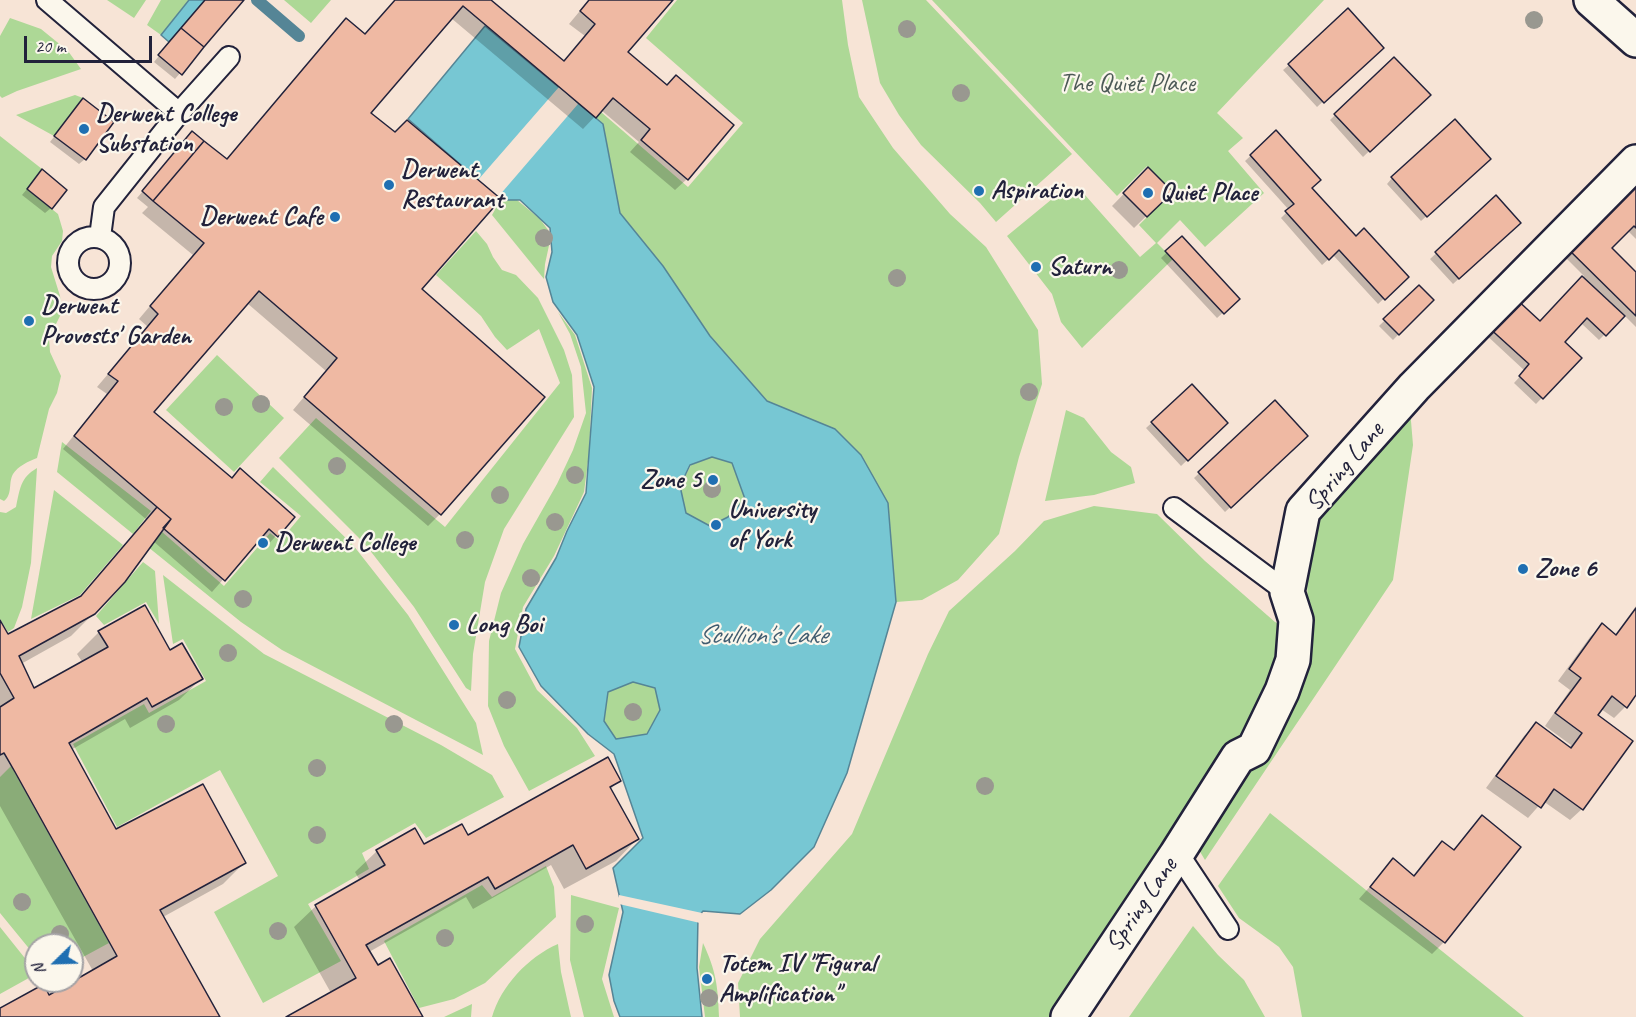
<!DOCTYPE html>
<style>
body{margin:0}
#map{position:relative;width:1636px;height:1017px;overflow:hidden;background:#f7e4d6;font-family:Caveat,sans-serif}
canvas{display:block}
.north{position:absolute;left:24px;top:933px;width:60px;height:60px;box-sizing:border-box;background:#fbf7ec;border:2px solid #a4a2a5;border-radius:50%;rotate:247deg;font-size:16px;font-weight:700;line-height:24px;text-align:center;color:#22223b}
.north::after{content:'';display:block;margin:auto;width:21px;height:27px;background:#1f6fb2;clip-path:polygon(50% 0,100% 100%,50% 72%,0 100%)}
.scale{position:absolute;left:24px;top:36px;width:128px;height:27px;box-sizing:border-box;border:3px solid #22223b;border-top:0;padding-left:8px;font-size:18px;line-height:21px;white-space:nowrap;color:#22223b;-webkit-text-stroke:4px #fbf7ec;paint-order:stroke}
</style>
<div id="map">
<canvas width="1636" height="1017"></canvas>
<div class="north">N</div>
<div class="scale">20 m</div>
</div>
<script>
const ctx = document.querySelector('canvas').getContext('2d');
ctx.lineJoin = 'round';
function fillPath(path, color) { ctx.fillStyle = color; ctx.fill(path, 'evenodd'); }
function strokePath(path, color, width, dash) { ctx.strokeStyle = color; ctx.lineWidth = width; ctx.lineCap = dash ? 'butt' : 'round'; ctx.setLineDash(dash || []); ctx.stroke(path); }
function drawText(font, color, halo, rows, align = 'center') {
  ctx.font = font + ' Caveat,sans-serif'; ctx.lineWidth = 4.5; ctx.setLineDash([]); ctx.textBaseline = 'middle'; ctx.strokeStyle = halo; ctx.fillStyle = color; for (const [text, x, y, turn = 0] of rows) {
    ctx.save(); ctx.translate(x, y); ctx.rotate((+turn || 0) * Math.PI / 180); ctx.textAlign = isNaN(turn) ? turn : align; if (halo) ctx.strokeText(text, 0, 0); ctx.fillText(text, 0, 0); ctx.restore();
  }
}
fillPath(new Path2D(`
 M107 0H146L134 18Z
 M161 0H189L161 35 147 25Z
 M284 0H331L311 23Z
 M677 0H842L848 45 859 97 893 148 950 214 986 247 1038 330 1042 384 1019 457 999 534 958 580 922 600 896 602 888 503 835 429 767 401 710 336 663 266 620 213 603 124 596 118 601 112 688 187 743 123 646 38Z
 M862 0H926L1072 154 996 222 980 203 921 145 899 115 880 83Z
 M932 0H1324L1217 113 1243 138 1228 151 1264 193 1205 247 1180 220 1157 243 1173 259 1082 348 1061 322 1052 294 1007 236 1063 190 1085 195 1140 257 1156 243 1139 225 1172 192 1147 166 1117 196Z
 M10 18 41 29 68 51 81 69 17 91 2 98 0 96V36Z
 M75 95 83 98 54 136 16 115Z
 M0 136 42 169 27 189 58 214 63 231 62 241 52 256 51 267 60 296 62 312 49 338 50 352 61 376 57 393 49 409 37 458C29 461 18 466 13 474 8 483 13 494 4 501L0 499Z
 M501 199 517 200 540 219 548 230 550 241 545 264 544 279 492 215Z
 M476 231 487 244 493 257 502 270 516 275 538 298 564 350 572 375 574 417 504 529 485 582 473 654 471 691 466 688 414 607 365 544 279 458 316 418 445 527 560 383 539 329 507 350 495 337 481 316 436 275Z
 M558 312 575 335 592 388 589 454 584 492 554 556 523 607 515 649 537 690 577 728 595 756 529 791 504 746 488 706 489 641 501 593 523 544 557 484 573 450 586 413 581 367 570 334Z
 M217 355 284 418 234 472 166 410Z
 M1410 409 1413 445 1393 580 1205 860 1199 850 1231 795 1068 1017H740L738 983 760 939 852 834 928 654 949 611 1015 551 1044 521 1094 506 1157 514 1205 561 1275 622 1308 635 1307 572 1315 523Z
 M1066 410 1084 418 1111 452 1131 467 1135 483 1094 495 1045 501Z
 M62 442 151 511 133 534 57 472Z
 M712 457 732 463 745 499 728 517 710 526 686 513 680 486 691 465Z
 M273 467 353 545 408 615 476 723 483 755 282 650 241 622 148 547 161 531 224 586 270 533 280 541 301 516 260 482Z
 M37 468 31 563 22 607 14 628 8 632 0 619V512L6 513 16 507C20 489 20 478 37 468Z
 M54 490 123 545 80 595 31 619Z
 M143 562 155 571 159 624 146 602 104 625 96 616Z
 M163 575 264 654 441 745 492 775 504 797 426 838 415 823 362 853 369 869 308 904 341 961 263 1003 214 912 278 876 220 770 117 827 73 744 144 704 149 713 206 681 183 639 173 644Z
 M633 682 655 688 660 710 647 734 616 739 604 721 608 692Z
 M11 766 109 943 72 963V945H36V957L0 913V777Z
 M1270 813 1524 1017H1302L1293 967 1279 947 1239 918 1218 886Z
 M546 866 554 887 556 917 485 983 454 999 419 1008 384 941 482 885 492 897Z
 M571 895 619 908 602 979 614 1017H584L570 960Z
 M1193 926 1218 955 1244 980 1265 1017H1129Z
 M0 927 36 972V974L0 994Z
 M703 943C716 971 718 986 719 1017H705L699 967Z
 M558 944 561 972 571 1017H492C501 986 528 957 558 944Z
 M472 1004 471 1017H444Z`), '#add896');
const water = new Path2D(`
 M189 0H205L169 42 161 35Z
 M485 26 603 124 620 213 663 266 710 336 767 401 835 429 861 455 888 503 896 602 847 773 814 847 771 890 740 914 703 911 698 917 697 968 702 1017H620L614 1001 609 975 623 912 613 868 643 838 614 754 588 734 541 686 519 647 526 609 556 558 567 531 586 493 594 387 577 335 553 302 546 277 552 252 550 228 520 200H503L498 197 408 119ZM712 457 732 463 745 499 728 517 710 526 686 513 680 486 690 465ZM633 682 655 688 660 710 647 734 616 739 604 721 608 692Z`);
fillPath(water, '#77c7d3');
strokePath(water, '#558596', 1.5);
fillPath(new Path2D(`
 M559 87 578 104 498 197 478 180Z
 M619 895 702 913 700 923 619 904Z`), '#f7e4d6');
fillPath(new Path2D(`
 M205 0H242L175 79 154 62Z
 M395 0H489L563 62 585 36 569 24 589 0H671L626 53 687 179 675 190 630 152 639 142 601 110 583 129 451 18 369 113 419 289 440 514 428 526 293 410 326 371 247 303 152 412 232 479 293 517 265 548 257 541 212 592 153 541 94 613 71 636 21 664 34 690 83 663 77 654 99 632 169 652 201 679 179 700 130 728 125 719 71 750 115 831 244 863 223 884 163 917 218 1017H0V1009L49 997 93 971 0 806V623L7 636 77 600 147 520 63 449 107 394 97 387 148 327 139 319 193 255 142 213 148 207 137 198 187 139 226 160 334 32 346 20 365 35Z
 M1376 53 1317 107 1283 70 1289 65Z
 M1394 59 1428 95 1363 157 1330 120Z
 M78 106 85 159 79 164 50 142Z
 M1276 132 1310 189 1356 238 1407 277 1378 304 1333 255 1322 265 1281 218 1289 210 1245 161Z
 M1484 165 1421 221 1387 184 1392 178Z
 M1148 169 1171 192 1134 228 1112 206Z
 M37 177 51 208 45 213 22 195Z
 M1636 177V239L1628 231 1609 249 1636 274V327L1624 315 1599 340 1581 323 1562 342 1580 358 1536 404 1514 383 1525 371 1483 332 1540 323 1584 276 1559 251Z
 M1496 198 1514 228 1453 284 1430 259Z
 M1182 238 1238 299 1217 318 1161 258Z
 M1419 287 1432 300 1393 340 1379 326Z
 M1192 386 1226 423 1181 466 1146 428Z
 M1275 402 1306 436 1225 512 1194 478Z
 M1636 606V692L1625 707 1614 718 1601 709 1596 715 1582 809 1570 820 1543 801 1528 818 1486 788 1524 736 1536 724 1569 748 1571 745 1545 726 1570 690 1558 681 1590 637 1602 625 1615 635Z
 M619 780 610 790 637 839 616 861 564 889 551 865 473 909 466 897 369 952 377 967 421 1017H289L331 993 294 927 316 906 360 881 355 872 377 851 424 846 468 837Z
 M1482 817 1444 942 1432 954 1359 899 1393 860 1413 876 1430 854 1442 843 1453 851 1470 829Z`), '#0003');
strokePath(new Path2D(`
 M257 0 299 36`), '#558596', 12);
const building = new Path2D(`
 M205 0H244L204 47 181 28Z
 M395 0H491L564 61 595 24 580 11 589 0H673L628 52 667 85 676 75 734 125 688 180 641 140 650 129 613 98 596 118 463 6 371 113 395 132 407 120 501 199 422 289 545 397 441 515 304 397 337 358 259 291 154 412 232 478 240 468 295 517 278 537 269 529 225 581 163 528 171 519 74 436 118 381 108 374 158 314 150 306 204 243 153 201 204 141 227 159 346 18 365 34Z
 M1348 8 1384 48 1324 103 1288 64Z
 M181 28 204 47 182 75 158 55Z
 M1394 57 1431 95 1370 152 1334 114Z
 M83 98 114 122 86 160 54 136Z
 M1455 119 1491 159 1427 217 1391 177Z
 M1276 130 1321 180 1312 188 1356 236 1364 228 1409 277 1385 300 1339 250 1329 260 1285 211 1294 204 1250 155Z
 M192 131 204 141 153 201 142 191Z
 M1148 167 1173 192 1147 217 1123 193Z
 M42 169 67 190 52 209 27 189Z
 M1636 175V228L1634 226 1612 248 1636 272V316L1564 245Z
 M1496 195 1521 223 1459 279 1435 252Z
 M1182 236 1240 299 1224 314 1165 251Z
 M1582 276 1625 316 1606 336 1587 318 1565 342 1582 358 1543 399 1519 376 1529 364 1487 326 1514 297 1540 321Z
 M1419 285 1434 300 1399 335 1383 319Z
 M1192 384 1228 423 1188 461 1151 422Z
 M1275 400 1308 436 1231 508 1198 472Z
 M157 507 171 519 125 582 95 614 19 656 34 688 108 647 98 631 145 605 170 650 182 643 203 679 152 707 147 698 69 743 116 829 203 784 246 863 160 910 220 1017H0V1008L44 984 49 995 117 956 15 772 4 753 0 755V707L14 698 0 673V620L8 634 81 596Z
 M1636 608V695L1627 708 1612 696 1598 715 1633 741 1583 810 1554 789 1541 808 1496 776 1536 722 1571 748 1582 733 1555 713 1581 678 1569 669 1602 623 1616 635Z
 M608 757 621 781 610 787 639 839 586 869 573 845 495 889 488 877 366 945 378 965 390 958 423 1017H286L356 978 315 905 385 865 376 850 415 828 424 844 462 824 468 835Z
 M1482 815 1521 847 1445 943 1370 887 1393 858 1414 876 1442 841 1454 850Z`);
fillPath(building, '#efb9a3');
strokePath(building, '#22223b', 1.5);
const service = new Path2D(`
 M47 0 179 113 104 207 100 237
 M179 113 229 57
 M68 263a26 26 0 1 1 52 0a26 26 0 1 1-52 0Z
 M1174 508 1287 592
 M1177 852 1228 929`);
const minor = new Path2D(`
 M1068 1017 1176 855 1238 757 1254 749 1282 691 1293 660 1296 620 1287 592 1303 511 1414 387 1636 162`);
const tertiary = new Path2D(`
 M1591 0 1636 40`);
strokePath(service, '#22223b', 24);
strokePath(minor, '#22223b', 38);
strokePath(tertiary, '#22223b', 38);
strokePath(service, '#fbf7ec', 20);
strokePath(minor, '#fbf7ec', 33);
strokePath(tertiary, '#fbf7ec', 33);
ctx.fillStyle = '#999890';
for (const [x, y] of [
 [1534,20],
 [907,29],
 [961,93],
 [544,238],
 [1119,270],
 [897,278],
 [1029,392],
 [261,404],
 [224,407],
 [337,466],
 [575,475],
 [712,489],
 [500,495],
 [555,522],
 [465,540],
 [531,578],
 [243,599],
 [228,653],
 [507,700],
 [633,712],
 [166,724],
 [394,724],
 [317,768],
 [985,786],
 [317,835],
 [22,902],
 [585,924],
 [278,931],
 [60,934],
 [445,938],
 [709,998]
]) { ctx.beginPath(); ctx.arc(x, y, 9, 0, 2 * Math.PI); ctx.fill(); }
for (const [x, y, r, color] of [
 [84,129,6,"#1f6fb2"],
 [389,185,6,"#1f6fb2"],
 [979,191,6,"#1f6fb2"],
 [1148,193,6,"#1f6fb2"],
 [335,217,6,"#1f6fb2"],
 [1036,267,6,"#1f6fb2"],
 [29,321,6,"#1f6fb2"],
 [713,480,6,"#1f6fb2"],
 [716,525,6,"#1f6fb2"],
 [263,543,6,"#1f6fb2"],
 [1523,569,6,"#1f6fb2"],
 [454,625,6,"#1f6fb2"],
 [707,979,6,"#1f6fb2"]
]) { const dot = new Path2D(); dot.arc(x, y, r, 0, 2 * Math.PI); ctx.fillStyle = color; ctx.fill(dot); strokePath(dot, '#fbf7ec', 2); }
drawText('26px', '#4c5956', '#fbf7ec', [
 ["The Quiet Place",1127,84]
]);
drawText('bold 26px', '#22223b', '#fbf7ec', [
 ["Derwent College",96,114],
 ["Substation",96,144],
 ["Derwent",401,170],
 ["Restaurant",401,200],
 ["Aspiration",991,191],
 ["Quiet Place",1160,193],
 ["Derwent Cafe",323,217,"right"],
 ["Saturn",1048,267],
 ["Derwent",41,306],
 ["Provosts' Garden",41,336],
 ["Zone 5",701,480,"right"],
 ["University",728,510],
 ["of York",728,540],
 ["Derwent College",275,543],
 ["Zone 6",1535,569],
 ["Long Boi",466,625],
 ["Totem IV \"Figural",719,964],
 ["Amplification\"",719,994]
], 'left');
drawText('26px', '#22223b', '#fbf7ec', [
 ["Spring Lane",1345,467,-50],
 ["Spring Lane",1142,905,-56]
]);
drawText('italic 27px', '#405c70', '#fbf7ec', [
 ["Scullion's Lake",762,636]
]);
</script>
